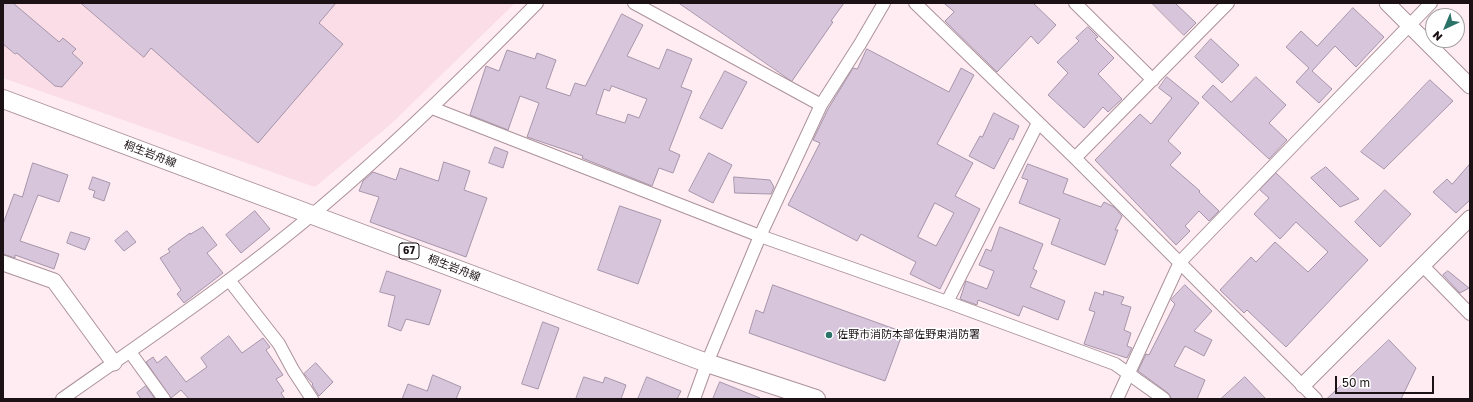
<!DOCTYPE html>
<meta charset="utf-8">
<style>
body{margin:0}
#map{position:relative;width:1473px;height:402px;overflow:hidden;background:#feecf2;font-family:"Golos Text",sans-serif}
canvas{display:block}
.frame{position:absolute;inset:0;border:4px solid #1c1216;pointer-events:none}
.north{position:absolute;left:1425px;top:8px;width:40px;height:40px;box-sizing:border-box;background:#fff;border:1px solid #a4a0a2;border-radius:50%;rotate:224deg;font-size:11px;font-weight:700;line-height:16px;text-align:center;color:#1c1216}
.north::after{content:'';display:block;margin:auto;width:14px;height:18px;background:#2b7268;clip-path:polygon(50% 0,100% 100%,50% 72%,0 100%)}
.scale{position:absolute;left:1335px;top:376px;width:99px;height:18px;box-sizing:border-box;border:2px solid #1c1216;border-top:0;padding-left:5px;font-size:12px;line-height:14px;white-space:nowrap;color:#1c1216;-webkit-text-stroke:3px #fff;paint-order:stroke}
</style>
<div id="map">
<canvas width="1473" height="402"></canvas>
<div class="frame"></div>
<div class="north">N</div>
<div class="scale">50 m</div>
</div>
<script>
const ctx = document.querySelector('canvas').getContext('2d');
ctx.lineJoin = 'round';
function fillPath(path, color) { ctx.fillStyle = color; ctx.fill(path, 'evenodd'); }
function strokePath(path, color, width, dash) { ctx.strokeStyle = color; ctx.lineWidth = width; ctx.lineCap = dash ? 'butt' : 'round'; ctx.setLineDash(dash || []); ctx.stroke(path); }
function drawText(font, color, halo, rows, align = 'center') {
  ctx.font = font + ' "Golos Text","Noto Sans JP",sans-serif'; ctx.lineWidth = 3; ctx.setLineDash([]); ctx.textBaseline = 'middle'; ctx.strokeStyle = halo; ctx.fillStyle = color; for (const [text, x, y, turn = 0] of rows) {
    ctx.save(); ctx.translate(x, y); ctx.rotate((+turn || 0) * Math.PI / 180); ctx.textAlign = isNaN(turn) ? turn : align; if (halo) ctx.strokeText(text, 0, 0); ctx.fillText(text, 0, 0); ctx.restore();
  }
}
fillPath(new Path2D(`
 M3 3H515L391 124 315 187 3 78Z`), '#fbdde7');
const building = new Path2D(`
 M3 3H13L59 42 63 38 76 49 72 53 83 63 62 87 55 86 17 53 15 54 3 44Z
 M81 3H336L319 23 343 44 258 143 151 48 144 57Z
 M679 3H844L831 21 833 22 792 81Z
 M944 3H1033L1056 25 1038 44 1031 36 997 72 945 21 954 12Z
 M1152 3H1175L1196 23 1184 35Z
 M1353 8 1384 37 1356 67 1335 46 1312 71 1332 89 1319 103 1296 82 1309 68 1286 47 1301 31 1317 46Z
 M622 14 643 25 627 56 659 69 667 49 692 59 681 87 692 91 669 150 680 155 673 173 659 168 652 186 582 158 583 156 527 137 539 103 520 96 508 130 470 115 486 66 499 71 507 50 535 59 537 53 556 60 546 88 570 96 575 83 585 86ZM612 86 647 99 639 118 628 114 625 123 596 114 604 89 609 91Z
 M1088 27 1098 37 1095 39 1114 58 1098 74 1122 99 1108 112 1103 107 1084 128 1048 95 1068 73 1057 62 1079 41 1076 38Z
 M1211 39 1239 65 1222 83 1195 57Z
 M867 49 949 92 961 68 974 75 937 144 973 163 955 196 980 209 940 289 910 274 916 262 861 234 857 241 788 205 820 143 813 140 828 109 853 68 857 69ZM935 203 954 213 936 246 918 237Z
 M725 71 747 82 722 129 700 118Z
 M1167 77 1199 103 1168 141 1181 153 1170 165 1200 191 1199 192 1219 211 1209 221 1199 211 1185 226 1190 231 1176 245 1095 160 1140 114 1151 124 1172 98 1159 88Z
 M1256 77 1286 105 1269 123 1287 140 1269 159 1202 97 1213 85 1231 102Z
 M1430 80 1453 101 1384 169 1361 152Z
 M994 113 1019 126 1013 140 1010 138 994 169 969 156 980 136 982 137Z
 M495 147 508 152 503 168 489 163Z
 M709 153 732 165 713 203 689 191Z
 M444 162 470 171 464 190 487 198 466 257 370 222 379 197 359 191 363 181 373 172 396 180 400 168 438 181Z
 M33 163 68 175 59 202 38 195 20 241 59 254 54 269 15 255V258L3 254V224L14 194 22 197Z
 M1028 164 1068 179 1063 193 1101 207 1104 202 1114 207 1122 216 1115 230H1118L1105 265 1051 244 1060 219 1019 203 1028 180 1022 178Z
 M1470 164V200L1456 213 1433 192 1447 179 1452 184Z
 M1326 167 1359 199 1340 207 1311 178Z
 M1276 173 1368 260 1286 347 1247 310 1244 313 1220 290 1251 257 1256 262 1275 242 1308 272 1328 252 1296 222 1280 239 1254 214 1269 198 1260 190Z
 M93 177 110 183 104 201 93 197 95 191 89 189Z
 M734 177 770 180 774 187 771 194 735 193Z
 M1385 190 1411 214 1380 247 1355 222Z
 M620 206 661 220 638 284 598 270Z
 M255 211 270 229 241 253 226 235Z
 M203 227 217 245 207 253 223 273 184 303 177 294 181 290 160 258 170 252 168 249 190 233V234Z
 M1000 227 1043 244 1033 269 1037 271 1030 287 1065 301 1058 320 1023 306 1019 316 978 300 977 305 960 299 966 281 987 289 994 271 979 265 986 249 991 251Z
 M127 231 136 242 124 251 115 241Z
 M71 232 90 238 85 250 67 243Z
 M387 271 441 290 429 325 406 319 401 331 388 326 395 296 380 292Z
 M1448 271 1469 288 1460 293 1443 275Z
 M773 285 903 332 885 381 749 333 756 310 763 313Z
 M1185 285 1212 311 1194 331 1212 340 1204 356 1185 346 1174 366 1205 380 1197 399H1172L1168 393 1138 371 1146 354 1149 355 1175 304 1171 300Z
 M1104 291 1124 297 1121 304 1131 307 1124 330 1131 333 1127 346 1132 348 1127 358 1084 344 1095 312 1089 310 1095 292 1103 295Z
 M543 322 559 328 538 389 522 384Z
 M229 336 242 353 263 338 270 347 266 350 283 375 276 379 284 391 281 393 285 399H189L181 390 171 398 146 362 153 357 157 363 166 356 186 382 207 367 201 358Z
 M1389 340 1416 368 1401 399H1327Z
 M316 363 333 382 319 396 312 385 313 384 304 374Z
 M433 375 461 387 456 399H402L408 384 427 391Z
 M584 377 603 383 605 377 626 385 621 399H576Z
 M647 377 681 391 677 399H638Z
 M1245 377 1266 399H1221Z
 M720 382 760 398V399H713Z
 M146 386 155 399H141L137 393Z`);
fillPath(building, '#d7c5db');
strokePath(building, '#a695aa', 1);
const minor = new Path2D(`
 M634 3 821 105
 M915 3 1075 158 1316 399
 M1075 3 1153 80
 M432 108 760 236 947 302 1115 364 1164 399
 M1075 158 1228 3
 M1423 266 1470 314
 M229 280 279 344 293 370 312 399
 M947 302 1038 123
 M130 352 164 399
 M62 399C147 339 233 281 313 214 392 148 465 76 537 3
 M694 399 707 363 760 236 821 105 860 44 884 3
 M1117 399 1180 262 1431 3`);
const tertiary = new Path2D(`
 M1387 3 1470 86
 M3 263 54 281 114 363
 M1303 385 1470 218`);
const primary = new Path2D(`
 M3 99 707 363 816 399`);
strokePath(minor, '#ac919a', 14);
strokePath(tertiary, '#ac919a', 17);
strokePath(primary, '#ac919a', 20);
strokePath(minor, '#fff', 12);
strokePath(tertiary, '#fff', 15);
strokePath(primary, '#fff', 18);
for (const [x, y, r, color] of [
 [829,335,4,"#2b7268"]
]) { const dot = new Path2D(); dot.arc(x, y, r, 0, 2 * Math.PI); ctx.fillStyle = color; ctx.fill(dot); strokePath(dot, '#fff', 1.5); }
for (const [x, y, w] of [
 [409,251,20]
]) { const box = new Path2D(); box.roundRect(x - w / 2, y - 8, w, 16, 3); ctx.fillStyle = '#fff'; ctx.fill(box); strokePath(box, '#1c1216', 1); }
drawText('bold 10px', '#1c1216', null, [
 ["67",409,251]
]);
drawText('11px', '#1c1216', '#fff', [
 ["桐生岩舟線",150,154,21],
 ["桐生岩舟線",454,268,21]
]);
drawText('11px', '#1c1216', '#fff', [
 ["佐野市消防本部佐野東消防署",837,335]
], 'left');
</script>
